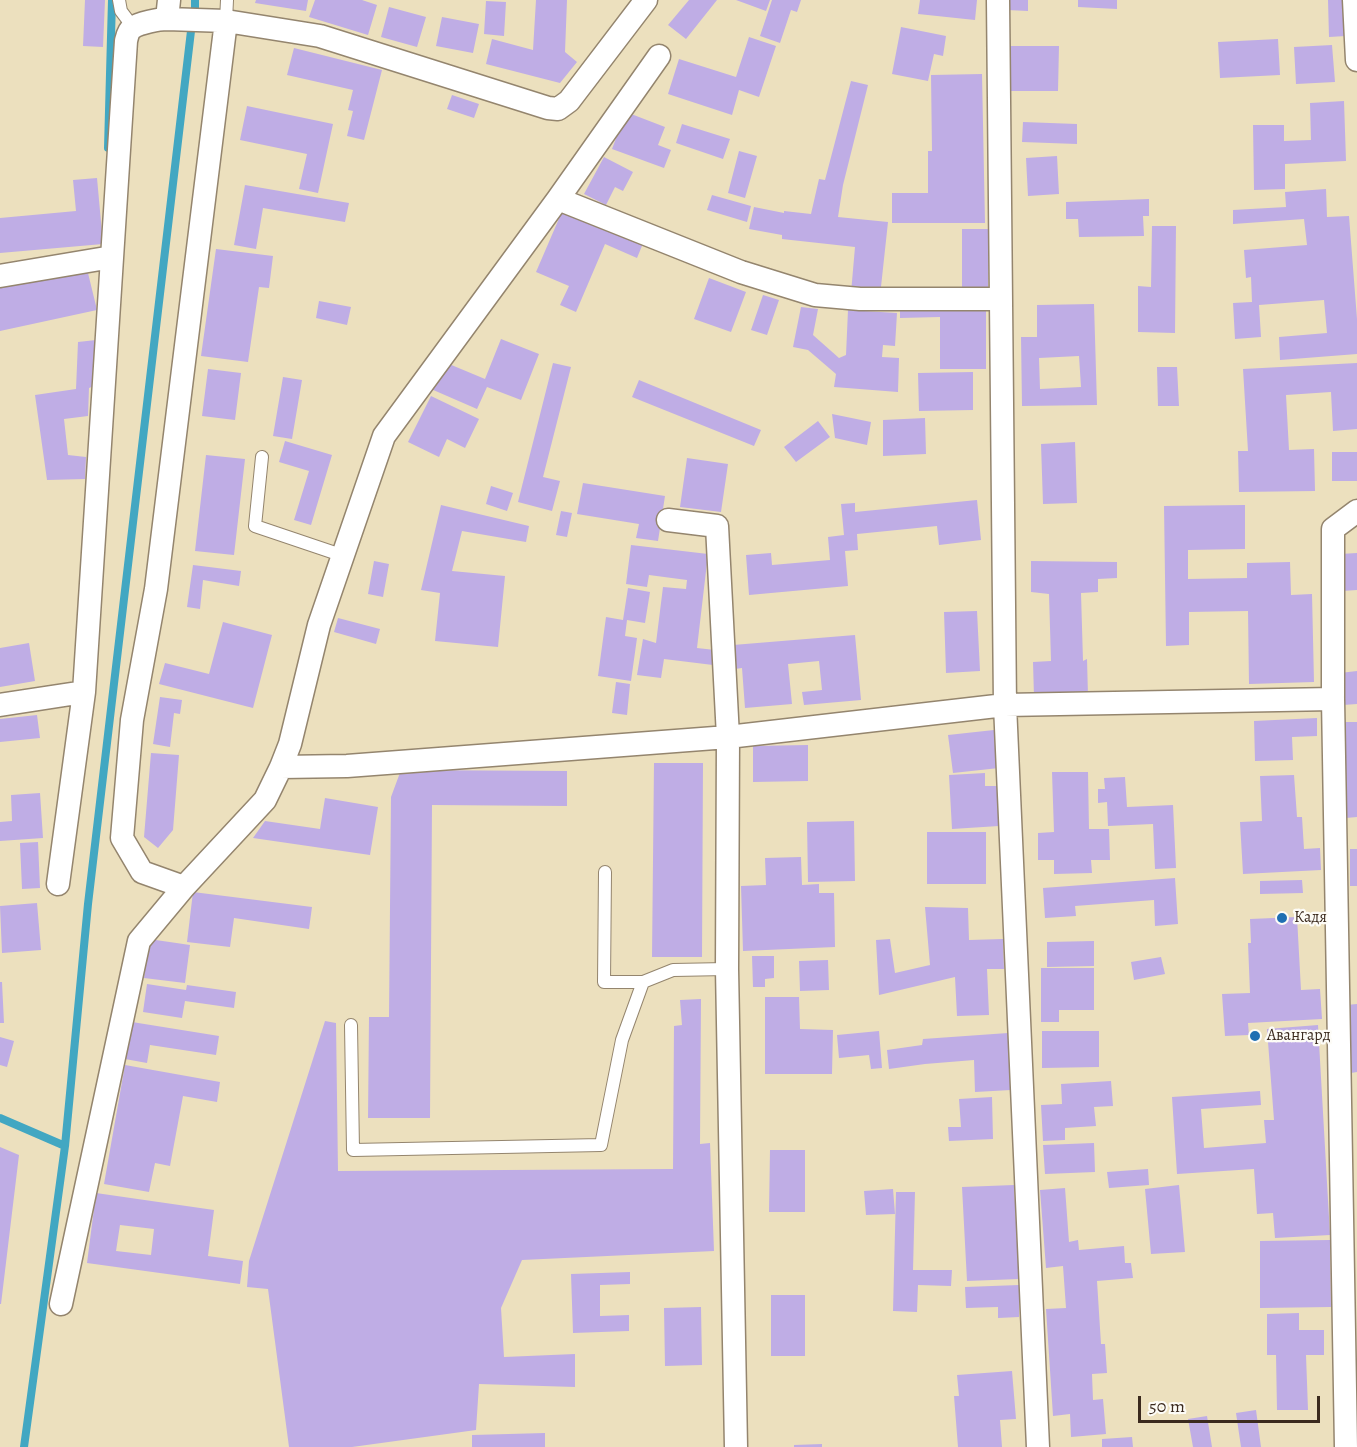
<!DOCTYPE html>
<meta charset="utf-8">
<style>
body{margin:0}
#map{position:relative;width:1357px;height:1447px;overflow:hidden;background:#ece0be;font-family:Alegreya,serif}
canvas{display:block}
.scale{position:absolute;left:1138px;top:1396px;width:182px;height:27px;box-sizing:border-box;border:3px solid #3b2a1e;border-top:0;padding-left:8px;font-size:18px;line-height:21px;white-space:nowrap;color:#3b2a1e;-webkit-text-stroke:4px #fdfcf7;paint-order:stroke}
</style>
<div id="map">
<canvas width="1357" height="1447"></canvas>
<div class="scale">50 m</div>
</div>
<script>
const ctx = document.querySelector('canvas').getContext('2d');
ctx.lineJoin = 'round';
function strokePath(path, color, width, dash) { ctx.strokeStyle = color; ctx.lineWidth = width; ctx.lineCap = dash ? 'butt' : 'round'; ctx.setLineDash(dash || []); ctx.stroke(path); }
function fillPath(path, color) { ctx.fillStyle = color; ctx.fill(path, 'evenodd'); }
function drawText(font, color, halo, rows, align = 'center') {
  ctx.font = font + ' Alegreya,serif'; ctx.lineWidth = 4.5; ctx.setLineDash([]); ctx.textBaseline = 'middle'; ctx.strokeStyle = halo; ctx.fillStyle = color; for (const [text, x, y, turn = 0] of rows) {
    ctx.save(); ctx.translate(x, y); ctx.rotate((+turn || 0) * Math.PI / 180); ctx.textAlign = isNaN(turn) ? turn : align; if (halo) ctx.strokeText(text, 0, 0); ctx.fillText(text, 0, 0); ctx.restore();
  }
}
strokePath(new Path2D(`
 M195 13V0
 M108 148 112 0
 M0 1118 65 1146
 M24 1447 65 1146 88 904 191 31`), '#42a7c2', 8);
fillPath(new Path2D(`
 M85 0H105L103 47 83 46Z
 M256 0H308L306 11 255 3Z
 M315 0H362L377 5 368 35 309 17Z
 M536 0H567L565 52 577 62 560 83 486 64 492 39 533 50Z
 M689 0H717L686 39 668 25Z
 M736 0H770L766 11Z
 M772 0H801L797 12 791 10 780 43 760 36Z
 M920 0H977L975 20 918 14Z
 M1008 0H1028V11L1007 10Z
 M1078 0H1117V9L1078 7Z
 M1328 0H1345L1346 36 1329 37Z
 M486 1 506 2 504 36 484 34Z
 M389 7 426 17 417 47 381 37Z
 M442 17 479 24 473 53 436 46Z
 M901 27 946 36 943 56 934 54 928 81 892 74Z
 M749 37 776 46 759 97 739 90 732 115 668 94 679 59 736 77Z
 M1278 39 1280 75 1220 78 1218 42Z
 M1332 45 1335 82 1296 84 1294 47Z
 M1008 46H1059L1058 91H1007Z
 M294 48 382 70 364 140 347 136 353 111 348 110 353 90 287 75Z
 M982 74 985 223H892V193H928V151H932L931 75Z
 M851 81 868 85 843 185 838 217 888 222 880 296 851 293 855 247 782 239V235L749 229 754 207 784 213V211L811 214 819 179 825 180Z
 M452 95 479 104 474 118 447 109Z
 M1344 101 1346 161 1285 164V189L1254 190 1253 125H1284V141L1311 140 1310 103Z
 M247 106 333 124 318 193 299 189 307 154 240 140Z
 M626 112 665 127 658 145 671 150 664 168 612 149Z
 M1023 122 1077 124V144L1022 142Z
 M682 124 730 139 723 159 676 143Z
 M739 151 757 156 745 198 728 193Z
 M1057 156 1059 194 1028 196 1026 158Z
 M604 157 633 172 623 191 615 187 606 205 584 194Z
 M97 178 103 244 0 253V218L76 211 73 180Z
 M245 185 349 203 345 222 263 208 256 249 234 245Z
 M1326 189 1327 217 1349 216 1357 319V354L1280 360 1279 337 1327 333 1324 300 1259 305 1261 337 1235 339 1233 303 1252 302 1251 277 1246 278 1244 250 1307 245 1304 219 1233 224V210L1286 207 1285 192Z
 M712 195 751 206 747 222 707 210Z
 M1149 199V216H1143L1144 236 1079 237 1078 219H1066V202Z
 M564 207 644 241 637 258 605 244 576 312 560 305 569 286 536 272Z
 M1152 226H1176L1175 333 1138 332V286L1151 287Z
 M962 229H989L988 292H962Z
 M216 249 273 256 269 288 259 287 248 362 201 356Z
 M88 273 97 310 0 331V287Z
 M709 278 746 292 731 332 694 319Z
 M763 295 779 300 767 335 751 330Z
 M319 301 351 307 347 325 316 318Z
 M986 301V369H940V317L900 318V302Z
 M1094 304 1097 405 1022 406 1021 337H1037V305ZM1079 356 1081 387 1040 389 1039 358Z
 M801 307 818 309 813 335 839 358 846 355 848 310 897 313 895 346 883 345 882 357 899 358 898 392 834 387 836 374 808 350 793 347Z
 M501 339 539 354 521 400 487 387 477 409 431 389 449 364 485 379Z
 M96 340 94 386 89 388 88 416 64 419 68 455 86 457 85 479 47 480 35 395 76 389 78 342Z
 M553 363 571 367 543 477 560 481 552 511 518 502Z
 M1357 363V429L1333 431 1331 392 1286 395 1289 450 1314 449 1315 491 1239 492 1238 451H1248L1243 369Z
 M1157 367H1177L1179 406H1158Z
 M208 369 241 373 235 420 202 416Z
 M973 372V410L919 411 918 373Z
 M283 377 302 380 292 439 273 436Z
 M639 380 761 430 754 446 632 397Z
 M431 396 479 419 465 448 447 439 439 457 408 442Z
 M832 414 871 422 867 445 835 438Z
 M925 418 926 454 883 456V420Z
 M818 421 830 437 796 462 784 447Z
 M285 441 332 455 311 525 294 520 309 471 279 462Z
 M1075 442 1077 503 1043 504 1041 444Z
 M1332 452H1357V481H1332Z
 M206 455 245 459 234 555 195 551Z
 M687 458 728 464 721 512 680 507Z
 M583 483 665 496 658 541 636 538 639 524 577 514Z
 M491 486 513 493 507 511 486 504Z
 M977 500 981 540 939 545 937 526 857 534 858 550 845 551 848 586 749 595 746 555 771 553 772 565 830 560 828 537 844 535 841 504 855 503V512Z
 M441 505 529 526 526 542 462 531 452 571 505 576 498 647 435 641 440 593 421 590Z
 M1245 505V549L1188 550V579L1247 578V563L1290 562 1291 595 1312 594 1314 682 1249 684 1248 611 1189 612V645L1166 646 1164 506Z
 M561 511 572 513 567 537 556 535Z
 M631 545 708 554 697 648 715 650 713 665 664 659 661 678 637 675 643 639 656 643 663 587 686 589 687 580 649 575 647 587 626 584Z
 M1357 553V590L1342 591 1340 554Z
 M374 561 389 564 383 597 368 594Z
 M1031 561 1117 562V578L1098 579V592L1081 593 1083 661 1087 659 1088 696 1034 697 1033 662 1051 661 1049 594 1031 592Z
 M193 565 241 571 239 586 203 580 200 609 187 607Z
 M628 588 650 592 645 623 627 620 625 636 637 638 631 681 598 676 606 617 623 620Z
 M977 611 980 671 946 673 944 612Z
 M338 618 380 629 376 644 334 632Z
 M223 622 272 635 253 708 159 684 165 663 209 674Z
 M855 635 861 700 804 705 802 692 822 690 819 661 788 664 792 704 745 708 742 668 735 669 733 645Z
 M29 643 35 681 0 687V648Z
 M1357 671V704L1343 705 1340 673Z
 M616 682 630 684 627 715 612 713Z
 M160 697 182 700 180 714 174 713 170 747 153 744Z
 M37 715 40 738 0 742V719Z
 M1317 718V736L1292 737 1293 760 1255 761 1254 721Z
 M1342 722H1357V817L1346 818Z
 M994 730 999 768 953 773 948 735Z
 M808 745V781L753 782V746Z
 M151 753 179 755 173 830 158 848 144 837Z
 M654 763H703L702 957H652Z
 M401 770 567 771V806L432 805 430 1118H368L369 1017H389L391 797Z
 M1052 772H1088L1089 829H1109L1110 860H1091L1092 873 1054 874V860H1038V833L1054 832Z
 M985 773V786H997L999 826 952 829 949 775Z
 M1294 775 1297 817H1302L1304 849 1320 848 1321 870 1243 874 1240 822 1262 821 1260 776Z
 M1125 777 1127 807 1173 805 1176 868 1155 869 1153 824 1108 826 1107 802 1098 803V789H1105L1104 778Z
 M40 793 43 838 0 841V822L12 821 11 795Z
 M325 798 378 807 370 855 253 838 265 821 320 829Z
 M854 821 855 881 808 882 807 822Z
 M927 832H986V884H927Z
 M38 842 40 888 22 889 20 843Z
 M1350 849H1357V886H1350Z
 M801 857 802 885 819 884V893H834L835 947 743 951 741 886 766 885 765 858Z
 M1175 878 1178 924 1155 926 1154 900 1075 906 1076 916 1045 918 1043 888Z
 M1302 880 1303 893 1260 894V881Z
 M193 892 312 907 309 929 234 918 230 947 187 942Z
 M37 903 41 950 2 953 0 906Z
 M925 907 968 908 969 940 1003 939 1004 969H987L989 1015 957 1016 955 977 879 995 876 940 890 939 895 973 930 965Z
 M1297 917 1301 990 1320 989 1322 1019 1248 1023 1249 1035 1225 1036 1222 994 1250 993 1248 943H1251L1250 919Z
 M149 939 190 945 185 983 144 978Z
 M1094 941V966L1047 967V942Z
 M752 956H774V978L765 979V987H753Z
 M1161 957 1165 974 1134 980 1131 962Z
 M828 960 829 990 800 991 799 961Z
 M1041 968H1094V1010H1059V1022H1041Z
 M0 982H2L4 1023H0Z
 M147 984 186 990 187 985 236 992 234 1008 185 1001 182 1018 143 1012Z
 M765 997H799L800 1029 833 1030 832 1074H765Z
 M701 999 700 1144 710 1143 714 1251 522 1260 501 1308 504 1357 575 1354V1387L479 1384 476 1430 352 1447H289L268 1289 247 1287 249 1261 325 1021 336 1023 338 1171 673 1169 674 1026 682 1025 680 1000Z
 M1357 1004V1072L1351 1073 1346 1005Z
 M132 1022 219 1036 216 1055 150 1045 147 1063 125 1059Z
 M1318 1025 1330 1235 1275 1238 1273 1213 1257 1214 1254 1169 1177 1174 1172 1097 1260 1091 1261 1105 1201 1109 1204 1148 1266 1143 1264 1120H1274L1267 1029Z
 M879 1031 882 1068 871 1069 869 1055 839 1058 837 1035Z
 M1042 1031H1099V1067L1042 1068Z
 M1008 1033 1011 1090 975 1092 974 1060 925 1064 889 1069 887 1050 922 1045 923 1039Z
 M0 1037 14 1041 7 1067 0 1065Z
 M125 1065 220 1082 217 1102 183 1096 170 1166 155 1163 149 1192 104 1184Z
 M1111 1081 1113 1106 1094 1107 1096 1126 1065 1128V1140L1043 1141 1041 1105 1062 1104 1061 1084Z
 M992 1097 993 1139 949 1141 948 1127H961L959 1099Z
 M1094 1143 1095 1172 1045 1174 1043 1145Z
 M0 1147 19 1155 1 1304H0Z
 M770 1150H805V1212H769Z
 M1148 1169 1149 1185 1109 1188 1107 1172Z
 M1014 1185 1019 1279 967 1281 962 1187Z
 M1179 1185 1185 1252 1151 1254 1145 1189Z
 M1065 1188 1069 1242 1078 1240 1079 1250 1124 1246 1125 1263H1131L1133 1278 1097 1281 1101 1344H1105L1107 1373 1092 1374 1093 1400 1103 1399 1106 1434 1071 1437 1070 1414 1053 1416 1046 1309 1066 1308 1063 1266 1046 1268 1040 1190Z
 M893 1189 895 1214 866 1215 864 1191Z
 M896 1192H915L913 1270H952L951 1286 918 1285 917 1312 893 1311Z
 M96 1193 214 1210 208 1256 243 1261 240 1284 87 1263ZM120 1225 154 1229 151 1255 116 1251Z
 M1330 1240 1331 1307 1260 1308V1241Z
 M630 1272V1284L600 1285V1316L629 1315V1331L573 1333 571 1274Z
 M1019 1285V1317L998 1318V1307L966 1308 965 1287Z
 M771 1295H805V1356H771Z
 M701 1307 702 1365 665 1366 664 1308Z
 M1299 1313V1330H1324V1355H1306L1308 1410H1277L1276 1355H1267V1314Z
 M1012 1371 1016 1419 1000 1420 1002 1447H958L954 1396H959L957 1375Z
 M1256 1410 1261 1447H1241L1236 1413Z
 M1207 1416 1212 1447H1193L1188 1419Z
 M545 1433V1447H472V1435Z
 M1132 1437 1133 1447H1102V1439Z
 M822 1444V1447H794V1445Z`), '#bfade5');
const service = new Path2D(`
 M119 0 121 11 133 27
 M226 21 227 0
 M262 457 255 526 341 555
 M605 872 604 982H643
 M351 1025 353 1150 601 1145 622 1040 643 982 673 970 727 969`);
const minor = new Path2D(`
 M998 0 1005 705 1038 1447
 M1354 0 1357 60
 M167 19 226 21 320 36 548 108 558 109 569 101 646 0
 M558 199 741 272 815 295 860 299H1000
 M0 276 112 257
 M668 520 717 526 728 737 727 969 736 1447
 M0 705 84 692
 M281 767 347 766 728 737 1005 705 1333 699
 M58 884 84 692 126 41C127 37 128 31 132 28 139 23 159 19 167 19L169 0
 M184 887 142 872 122 838 132 720 156 589 226 21
 M61 1304 139 941 184 887 265 800 281 767 290 744 319 625 384 436 558 199 659 56
 M1346 1447 1333 699V529L1357 511`);
strokePath(service, '#94856e', 14);
strokePath(minor, '#94856e', 25);
strokePath(service, '#fff', 12);
strokePath(minor, '#fff', 22);
for (const [x, y, r, color] of [
 [1282,918,6,"#1f6fb2"],
 [1255,1036,6,"#1f6fb2"]
]) { const dot = new Path2D(); dot.arc(x, y, r, 0, 2 * Math.PI); ctx.fillStyle = color; ctx.fill(dot); strokePath(dot, '#fdfcf7', 2); }
drawText('16px', '#3b2a1e', '#fdfcf7', [
 ["Кадя",1294,918],
 ["Авангард",1267,1036]
], 'left');
</script>
